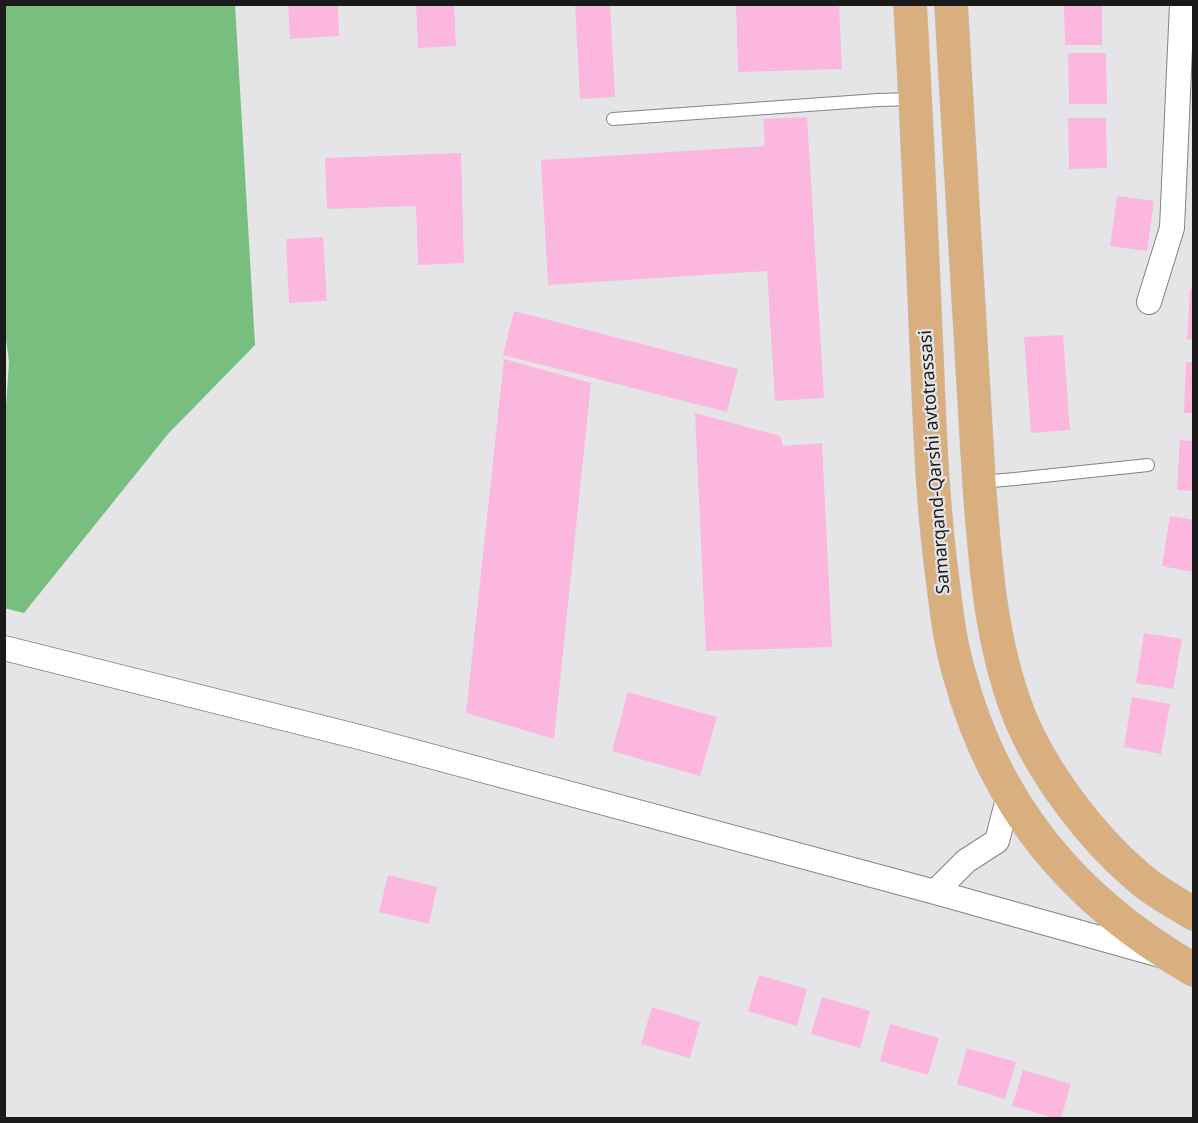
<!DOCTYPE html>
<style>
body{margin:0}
#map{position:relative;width:1198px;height:1123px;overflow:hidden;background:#e5e5e8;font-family:"Noto Sans",sans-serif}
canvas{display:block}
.frame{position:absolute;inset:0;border:6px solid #1a1a1b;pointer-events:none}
</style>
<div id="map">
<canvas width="1198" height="1123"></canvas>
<div class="frame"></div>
</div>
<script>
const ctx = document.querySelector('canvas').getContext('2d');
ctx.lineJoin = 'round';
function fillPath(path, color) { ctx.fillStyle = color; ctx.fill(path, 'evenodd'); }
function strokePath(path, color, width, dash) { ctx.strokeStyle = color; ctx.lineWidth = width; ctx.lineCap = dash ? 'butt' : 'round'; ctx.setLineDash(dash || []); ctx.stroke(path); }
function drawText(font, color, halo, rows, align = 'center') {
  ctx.font = font + ' "Noto Sans",sans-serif'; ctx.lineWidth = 4.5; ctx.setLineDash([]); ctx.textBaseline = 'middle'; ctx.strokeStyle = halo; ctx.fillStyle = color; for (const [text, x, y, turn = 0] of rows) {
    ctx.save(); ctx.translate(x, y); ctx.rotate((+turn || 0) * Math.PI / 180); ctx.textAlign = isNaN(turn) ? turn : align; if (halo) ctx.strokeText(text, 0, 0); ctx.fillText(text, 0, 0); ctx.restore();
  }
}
fillPath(new Path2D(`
 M5 4 235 5 255 345 168 434 24 613 4 608V436L9 362 4 324Z`), '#78bf7f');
fillPath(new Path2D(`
 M288 4H338L339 36 290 39Z
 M416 4H454L456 46 418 48Z
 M575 4H610L615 97 580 99Z
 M736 4H839L842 69 738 72Z
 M1064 4H1102V45H1065Z
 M1068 53H1106L1107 104H1069Z
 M807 117 824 398 775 401 767 271 548 285 541 160 765 146 763 119Z
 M1068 118H1106L1107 168 1069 169Z
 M461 153 464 263 418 265 416 206 327 209 325 158Z
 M1117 196 1154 201 1147 251 1110 246Z
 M323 237 327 301 289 303 286 239Z
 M1190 289H1194V340L1187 339Z
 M514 311 738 369 727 412 503 355Z
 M1063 335 1070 430 1031 433 1024 337Z
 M504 359 591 383 554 739 466 713Z
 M1186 362H1194V413H1184Z
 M695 413 780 436 783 446 822 443 832 647 706 651Z
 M1180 440 1194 441V491L1177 490Z
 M1170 516 1194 520V572L1162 566Z
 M1144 633 1182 639 1173 689 1136 683Z
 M628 692 717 717 700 776 612 751Z
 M1132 697 1170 704 1161 754 1124 747Z
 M388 875 437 887 429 924 379 912Z
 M759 975 807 989 797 1026 748 1011Z
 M822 997 870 1011 860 1048 811 1034Z
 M652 1007 700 1022 690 1058 641 1044Z
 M890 1024 939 1038 928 1075 880 1061Z
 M967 1048 1016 1062 1005 1099 957 1084Z
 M1023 1070 1071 1084 1061 1118H1054L1012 1106Z`), '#fbb7de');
const service = new Path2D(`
 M613 119 878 100 914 99
 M980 482 1015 479 1148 465`);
const minor = new Path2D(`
 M1149 302 1172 228 1182 4
 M4 648 363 738 935 892 1160 955
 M935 892 966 861 997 841 1009 795`);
const primary = new Path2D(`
 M910 4C917 123 922 242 927 361 930 437 933 514 944 590 947 618 951 646 959 673 995 807 1074 901 1194 970
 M951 4 979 482C985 560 990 641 1019 715 1042 772 1090 836 1137 876 1153 891 1175 902 1194 914`);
strokePath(service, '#838386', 14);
strokePath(minor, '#838386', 26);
strokePath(primary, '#c3c3c4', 34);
strokePath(service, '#fff', 12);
strokePath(minor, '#fff', 24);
strokePath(primary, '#d9af7f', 33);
drawText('18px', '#1a1a1b', '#e5e5e8', [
 ["Samarqand-Qarshi avtotrassasi",935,462,-94]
]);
</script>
